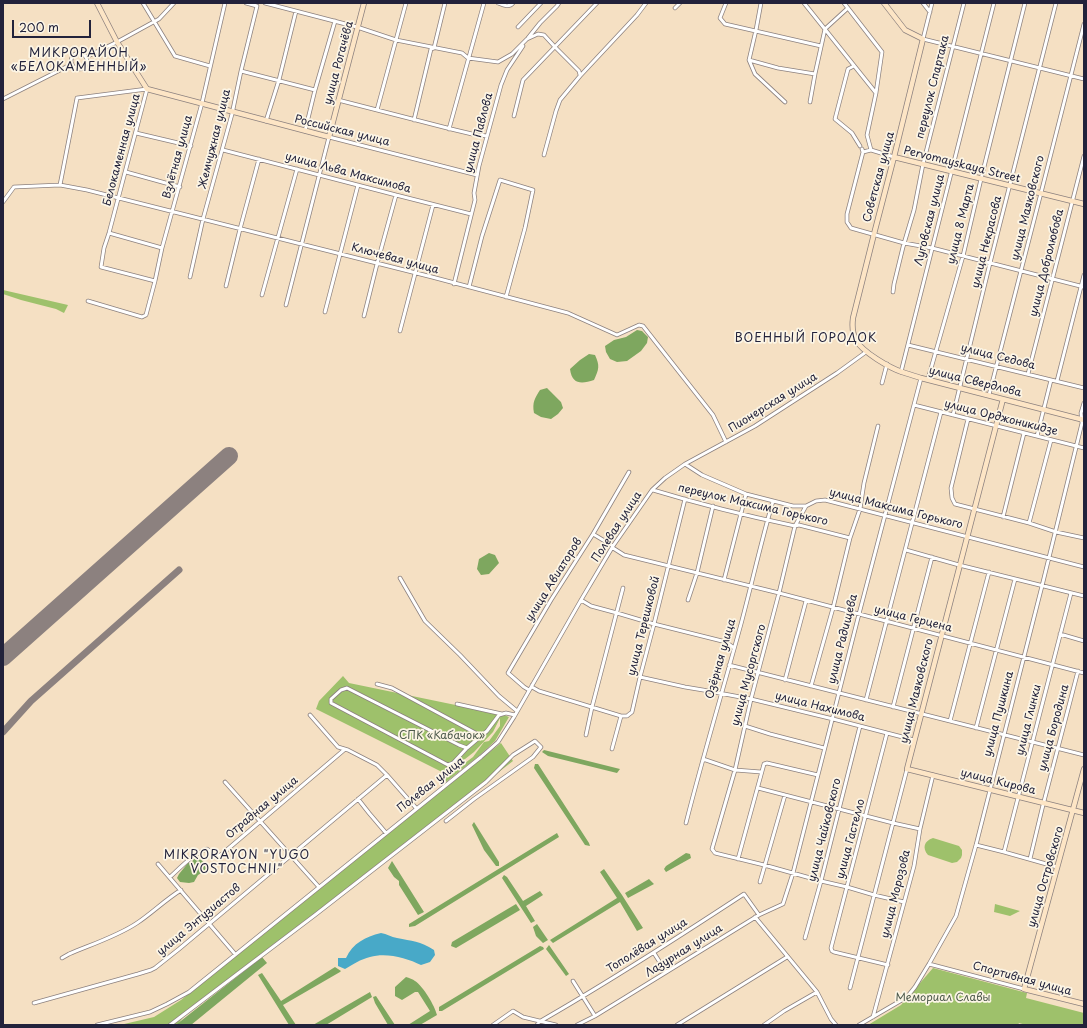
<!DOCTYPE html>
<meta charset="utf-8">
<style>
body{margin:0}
#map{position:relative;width:1087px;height:1028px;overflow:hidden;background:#f5e0c3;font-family:"Playpen Sans",sans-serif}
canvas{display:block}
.frame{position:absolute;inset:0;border:4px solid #22223b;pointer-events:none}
.scale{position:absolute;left:12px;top:20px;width:79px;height:18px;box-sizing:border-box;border:2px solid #22223b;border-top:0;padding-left:5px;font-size:12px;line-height:14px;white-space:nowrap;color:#22223b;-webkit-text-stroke:3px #fcf5e5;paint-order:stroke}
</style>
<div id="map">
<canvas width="1087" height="1028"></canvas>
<div class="frame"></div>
<div class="scale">200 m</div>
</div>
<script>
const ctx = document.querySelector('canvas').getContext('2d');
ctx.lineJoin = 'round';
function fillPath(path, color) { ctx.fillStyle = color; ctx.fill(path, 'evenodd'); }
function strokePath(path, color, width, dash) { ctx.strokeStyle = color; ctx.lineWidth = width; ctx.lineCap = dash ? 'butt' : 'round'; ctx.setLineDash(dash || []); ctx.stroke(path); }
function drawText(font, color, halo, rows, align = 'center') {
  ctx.font = font + ' "Playpen Sans",sans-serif'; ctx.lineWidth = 3.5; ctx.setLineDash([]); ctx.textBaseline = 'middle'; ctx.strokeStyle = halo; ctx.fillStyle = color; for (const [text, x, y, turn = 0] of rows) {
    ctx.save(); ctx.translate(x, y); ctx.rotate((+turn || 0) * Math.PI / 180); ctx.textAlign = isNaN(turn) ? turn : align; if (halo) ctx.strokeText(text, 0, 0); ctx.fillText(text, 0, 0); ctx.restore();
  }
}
fillPath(new Path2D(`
 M3 290 68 305 64 313 56 309 21 300 3 294Z
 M343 676 349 683 504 715 509 717 495 741 479 756 446 782 445 778 473 757 484 742 489 741 500 726V718L493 732 474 752 446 774 316 709 319 701Z
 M501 743 513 761 186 1014 177 1025H120L154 1017 181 1000Z
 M933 838 959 846 962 850V855L961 858 957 862 952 863 928 855C922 848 924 841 933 838Z
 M995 904 1020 911 1010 916 994 912Z
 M933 968 1027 993 1026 998 1084 1013V1025H1026L1019 1023 1018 1025H868L901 1005Z`), '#9ec16b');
fillPath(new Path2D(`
 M637 330 642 331 648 337 647 343 641 351 627 361 617 362 610 359 606 352 605 346 614 340 626 337Z
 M589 354 595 355C600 366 599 369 594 380 582 384 572 385 570 369L580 360Z
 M547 388 561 402 563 408 558 414 551 419 541 417 534 413C532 402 535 398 540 390Z
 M489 553 495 555 499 563 489 574 481 575 477 569 479 559Z
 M544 750 620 769 617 773 548 756 542 752Z
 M535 764H538L589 843 590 846 585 845 534 768Z
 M474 822 499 862V866H496L484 850 472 825Z
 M557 833 559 837 415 926 409 927V924Z
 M686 853 690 854 691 858 666 872 664 869 666 866Z
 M196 858C203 860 205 862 206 869L203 872 198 875 194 882 189 883 180 882 177 878 179 874 188 863 192 862 193 859Z
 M392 861 424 912 418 915 399 885V881L394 877 388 868Z
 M604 869 622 895 643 928 637 931 620 902 553 943 550 940 617 898 600 872Z
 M504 875 507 877 523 901 540 891 543 895 526 906 535 921 531 923 502 878Z
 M649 879 654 884 628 898 625 893Z
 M516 904 520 910 456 948 451 946 452 942Z
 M537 924 548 940 543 943 536 936 533 927Z
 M549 945 569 974 566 976 546 949Z
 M540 946 543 947 544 949 442 1011H439V1007Z
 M262 957 267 963 191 1025H177V1024Z
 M335 967 341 971 340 972 283 1005 296 1025H289L258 975 262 973 281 1001Z
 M406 977C409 978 413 979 415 981 423 986 435 1006 437 1015L420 1025H408L430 1011 418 992H415L402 1000 395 996V987Z
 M370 992 372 997 326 1025H313Z
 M376 996 395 1025H388L375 1003 373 997Z`), '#7ea75f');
fillPath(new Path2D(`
 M381 933C387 934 391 937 397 938 412 941 420 941 434 950L435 955 430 962 421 965C407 958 386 952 370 957 361 959 352 965 345 969L338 966V958H346C353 943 365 937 381 933Z`), '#48a9c8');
strokePath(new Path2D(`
 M3 732 31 701 179 570`), '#8c817f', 7);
strokePath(new Path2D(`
 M3 657 229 456`), '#8c817f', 18);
const street = new Path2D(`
 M143 3 175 56 210 66
 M265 3 357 27 396 40 462 53 468 58 498 62 512 54 527 39 538 34 544 35 555 47 579 71 580 75
 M498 3C503 5 509 8 513 3
 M726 3 720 18 725 24 821 46
 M804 3 876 93
 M844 3 882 52 876 93 867 135 871 150
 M923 3 930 12
 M932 3 923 39 1084 79
 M675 8 680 3
 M518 27 541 3
 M528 38 540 23 557 6 559 3
 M71 61a8 8 0 1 1 16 0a8 8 0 1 1-16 0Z
 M86 57 117 42 159 19 174 3
 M749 60 778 68 815 74
 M749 60 756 30 761 3
 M749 60 755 74 785 102
 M854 66 848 69 835 119 852 133 860 146
 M241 71 315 90
 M3 99 72 64
 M338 100 451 129 472 134 487 136
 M810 102 815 74 825 29 848 8
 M377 110 406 3
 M514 116 523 80 597 3
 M414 120 431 49 434 48 445 3
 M266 121 279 80 296 11
 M449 129 484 3
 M305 131 315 90 335 21
 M136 133 191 146
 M862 149 863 152 871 150 894 157
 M223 150 396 195 471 214
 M863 152 847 214V222L851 228 904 243 932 248 1084 287
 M544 155 556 111 560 100 580 76 637 15 646 3
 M126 172 180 187
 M60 185 77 98 147 89 109 233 104 248 101 267 155 281
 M3 202 14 187 60 185 87 190 432 277 568 313 617 335 639 325 643 326 713 415 726 442
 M109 233 162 248
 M190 277 203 219 232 114 241 71 257 6 246 3
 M454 284 475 200 474 193 479 166 501 85 507 70 523 46
 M226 286 240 229 259 159
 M469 287 482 236 500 180 533 190 525 228 506 297
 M893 292 894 284 903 247 914 210 923 164 964 3
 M262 295 297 169
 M88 301 142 317 146 315 155 281 162 248 202 103 225 3
 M286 305 329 137 477 175
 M325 312 358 185
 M364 316 377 264 396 195
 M400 331 433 205
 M908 345 1084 388
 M901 372 994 3
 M1028 374 1084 156
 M928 379 963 256 981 179 1025 3
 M1057 381 1084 275
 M882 383 887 364
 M989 395 1041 193 1084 24
 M914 405 1084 448
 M953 415 990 263 1056 3
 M968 419 951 488 952 498 955 504 1029 523 1056 532 1084 538
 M1037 436 1051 380
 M685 464 702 475 746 494 793 506H806L816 501 825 500 1084 567
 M653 490C699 504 747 516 795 526L799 525 850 538
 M806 506 795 526 779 593 751 699 735 770 712 849 715 853 764 865 821 881 847 887 874 895 904 902
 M1003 517 1024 433
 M1029 523 1051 440
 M593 534 613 546
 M613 548 624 555 779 593 1084 673
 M906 550 959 565 1084 596
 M400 578 425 621 460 655 499 696 517 711
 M724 580 746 494
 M581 600 591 606 617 613 654 624 726 642 734 648
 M688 600 697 573 713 506
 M1060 634 1084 641
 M729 665 1084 755
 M640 677 685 687 703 690 751 699 833 719 914 740
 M785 680 806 601
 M377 684 392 688 481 736
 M532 685V687L539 691 621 716
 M811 686 833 608 850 538 860 509 864 483 878 426
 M529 690 524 687 508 673 551 600 593 534 629 472
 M866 700 941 412
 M457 704 502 714
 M893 707 932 557
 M310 715 338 747 348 750 377 765 387 775 416 808
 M950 721 989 572
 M745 726 770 734 824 748
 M976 728 1015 579
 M887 733 831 948 832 951 834 952 888 965
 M586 735 592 707 623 588
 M467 748 459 745 347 688 341 690 331 699V703L448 765 453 763 467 748 487 731 499 715 506 713 515 715
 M612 749 621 716H627L632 712 640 677 654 624 685 499
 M703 759 735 770 761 772
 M225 782 319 887
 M758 788 893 823 920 829
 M358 799 369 813 386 833
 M686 823C703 756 723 690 741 624 752 583 761 542 773 501
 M976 845 1004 852 1057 867
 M1004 852 1071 593
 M738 859 764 764 767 763 818 775
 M1030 859 1042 809 1078 671
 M158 864 235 954
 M170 877C181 867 193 854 207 849L215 855 218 856 222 854 344 750
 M760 882 785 795
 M755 917 817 992 831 1019 836 1025
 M805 938 821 881 860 726
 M654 953 666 972
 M62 958 69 954C90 945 118 936 137 923 152 913 165 900 181 890
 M929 964 1024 989
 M573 981 595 1016
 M850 988 907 769
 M34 1003 138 974 151 970 155 968 179 949 387 775
 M873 1017 914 866 920 829 933 775
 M97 1025 150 1012 167 1004 189 992 481 757 498 742 514 717 581 600 613 546 652 490 665 478 685 464 755 426 837 373 866 352
 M170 1025 315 915 486 782 513 755 535 741 541 747 533 757 474 799 446 821
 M493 1025 513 1011 523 1017 556 1025
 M537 1025 539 1022C609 982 677 938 744 894L759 915
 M577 1025 595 1016 759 915 783 904 793 873 859 614 921 378
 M677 1025 787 957
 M764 1025 784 1011 817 992
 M859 1025 907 997 915 987 929 964 956 916 976 845 1042 586 1082 423 1081 413 1084 403`);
const secondary = new Path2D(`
 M97 3 117 42 147 89 329 137 364 3
 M884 3 905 30 923 39 894 157 874 234 853 318C852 326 852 333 856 340 862 352 890 368 902 372 908 374 915 376 921 378L1084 420
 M894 157 1084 204
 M1003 399 907 769 1084 813
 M1084 769 1024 989 1084 1004`);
strokePath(street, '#8c817f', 4.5);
strokePath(secondary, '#8c817f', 6);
strokePath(street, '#fff', 3);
strokePath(secondary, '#fde5c5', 4.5);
drawText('11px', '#22223b', '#fcf5e5', [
 ["улица Рогачёва",339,63,-75],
 ["переулок Спартака",933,87,-76],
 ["Российская улица",342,131,14],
 ["улица Павлова",479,133,-75],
 ["Жемчужная улица",215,139,-76],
 ["Белокаменная улица",122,150,-75],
 ["Взлётная улица",178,157,-75],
 ["Pervomayskaya Street",962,165,14],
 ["улица Льва Максимова",348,173,15],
 ["Советская улица",879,177,-75],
 ["улица Маяковского",1028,208,-76],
 ["Луговская улица",930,220,-76],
 ["улица 8 Марта",961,224,-76],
 ["улица Некрасова",987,242,-76],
 ["Ключевая улица",395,259,15],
 ["улица Добролюбова",1047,263,-76],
 ["улица Седова",998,357,14],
 ["улица Свердлова",975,382,14],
 ["Пионерская улица",773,403,-32],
 ["улица Орджоникидзе",1001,418,14],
 ["переулок Максима Горького",753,505,13],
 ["улица Максима Горького",896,509,14],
 ["Полевая улица",617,527,-57],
 ["улица Авиаторов",554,580,-58],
 ["улица Герцена",913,619,14],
 ["улица Терешковой",644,626,-76],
 ["улица Радищева",843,639,-76],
 ["Озёрная улица",721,659,-74],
 ["улица Мусоргского",749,675,-75],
 ["улица Маяковского",917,691,-76],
 ["улица Нахимова",820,707,14],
 ["улица Пушкина",999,714,-75],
 ["улица Глинки",1029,720,-76],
 ["улица Бородина",1054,728,-75],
 ["улица Кирова",998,782,14],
 ["Полевая улица",431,785,-38],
 ["Отрадная улица",262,808,-40],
 ["улица Чайковского",825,830,-76],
 ["улица Гастелло",851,839,-75],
 ["улица Островского",1046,877,-74],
 ["улица Морозова",896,894,-76],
 ["улица Энтузиастов",199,920,-40],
 ["Тополёвая улица",647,946,-32],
 ["Лазурная улица",684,951,-32],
 ["Спортивная улица",1022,979,15]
]);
drawText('11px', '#4d5a4c', '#fcf5e5', [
 ["СПК «Кабачок»",442,736],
 ["Мемориал Славы",943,998]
]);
ctx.letterSpacing = '1px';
drawText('12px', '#22223b', '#fcf5e5', [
 ["МИКРОРАЙОН",79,54],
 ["«БЕЛОКАМЕННЫЙ»",79,68],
 ["ВОЕННЫЙ ГОРОДОК",806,339],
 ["MIKRORAYON \"YUGO",237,856],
 ["VOSTOCHNII\"",237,870]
]);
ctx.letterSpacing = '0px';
</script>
